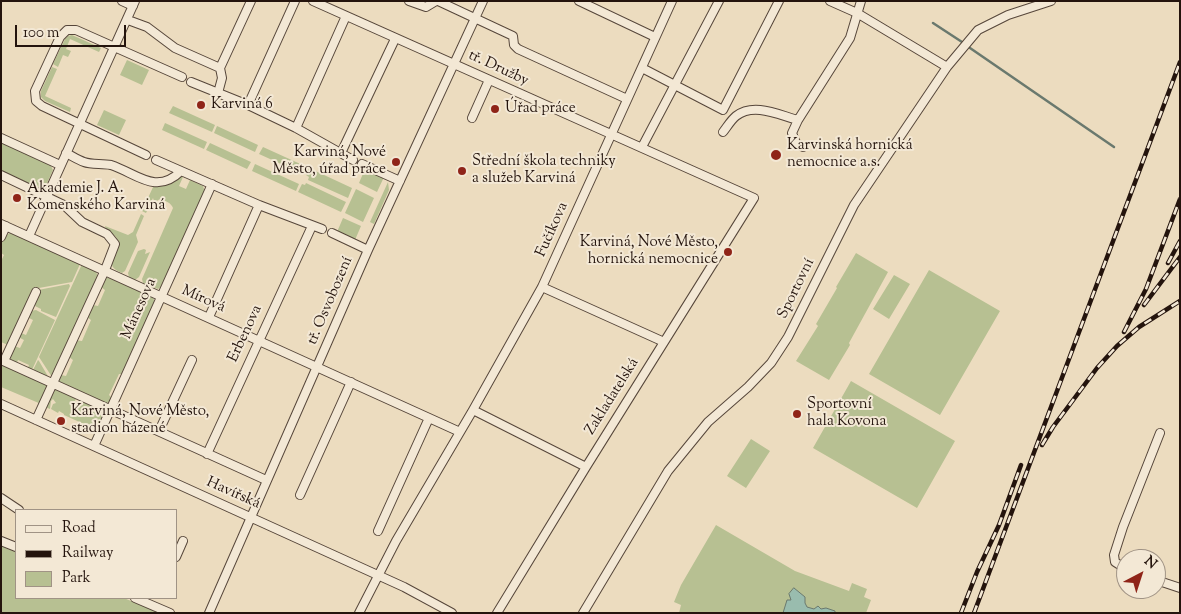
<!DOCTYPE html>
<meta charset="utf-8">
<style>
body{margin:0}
#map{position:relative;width:1181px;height:614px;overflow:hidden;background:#ecdcbf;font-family:"Sorts Mill Goudy",serif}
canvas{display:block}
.frame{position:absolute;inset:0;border:2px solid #24140d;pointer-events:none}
.legend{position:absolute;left:15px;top:509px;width:162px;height:90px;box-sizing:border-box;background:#f3e8d5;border:1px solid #a09385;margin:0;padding:6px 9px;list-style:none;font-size:15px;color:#24140d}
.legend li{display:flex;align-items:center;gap:10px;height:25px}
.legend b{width:25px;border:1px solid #a09385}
.north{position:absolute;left:1116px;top:549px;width:50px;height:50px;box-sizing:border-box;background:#f3e8d5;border:1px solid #a09385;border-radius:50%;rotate:40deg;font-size:14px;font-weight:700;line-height:20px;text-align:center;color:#24140d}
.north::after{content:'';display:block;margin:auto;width:18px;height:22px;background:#8f2418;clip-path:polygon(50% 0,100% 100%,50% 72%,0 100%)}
.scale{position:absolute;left:15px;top:25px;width:111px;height:22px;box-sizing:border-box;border:2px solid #24140d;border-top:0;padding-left:6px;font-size:15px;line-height:18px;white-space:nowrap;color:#24140d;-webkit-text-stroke:4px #f3e8d5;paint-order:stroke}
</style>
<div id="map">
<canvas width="1181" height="614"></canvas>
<div class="frame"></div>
<ul class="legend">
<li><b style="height:6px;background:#f3e8d5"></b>Road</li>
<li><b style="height:6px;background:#24140d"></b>Railway</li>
<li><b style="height:14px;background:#b7c092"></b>Park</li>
</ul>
<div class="north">N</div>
<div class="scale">100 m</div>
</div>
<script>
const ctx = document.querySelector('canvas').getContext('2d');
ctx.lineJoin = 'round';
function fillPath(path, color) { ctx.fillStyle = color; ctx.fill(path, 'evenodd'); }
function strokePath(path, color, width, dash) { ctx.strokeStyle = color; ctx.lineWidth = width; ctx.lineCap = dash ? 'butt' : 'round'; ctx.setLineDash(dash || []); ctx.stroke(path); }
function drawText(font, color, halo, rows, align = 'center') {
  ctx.font = font + ' "Sorts Mill Goudy",serif'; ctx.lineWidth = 4; ctx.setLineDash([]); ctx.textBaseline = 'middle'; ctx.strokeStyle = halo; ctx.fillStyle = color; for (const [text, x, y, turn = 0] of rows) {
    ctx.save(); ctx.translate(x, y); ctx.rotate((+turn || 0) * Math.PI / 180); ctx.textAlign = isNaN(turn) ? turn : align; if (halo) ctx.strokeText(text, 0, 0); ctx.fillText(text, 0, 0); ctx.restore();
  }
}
fillPath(new Path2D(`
 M72 35 101 48 99 52 70 39 66 49 71 51 68 57 63 55 58 67 53 64 65 39 68 36Z
 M127 60 149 70 142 85 120 75Z
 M52 67 57 69 45 96 71 108 70 112 45 101 41 97V91Z
 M173 106 215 125 212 132 169 113Z
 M104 110 126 120 119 135 97 125Z
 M165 123 207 142 204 149 162 130Z
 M217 126 258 145 255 152 214 133Z
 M1 140 50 164 53 170 43 192 1 172Z
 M210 143 251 162 247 169 206 150Z
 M263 147 307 167 303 174 259 154Z
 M255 164 299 184 296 191 252 171Z
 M309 168 352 188 348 198 308 180 309 177 306 175Z
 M365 169 384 177 377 192 359 183Z
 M180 177H183L179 186 186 189 190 180 203 186 205 192 162 286 158 289 143 283 142 279 173 208C171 203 164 199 158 200L155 204 153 198 146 213 142 211 154 185 169 183Z
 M388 182 389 190 374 224 370 222Z
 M306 183 346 202 341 212 298 192 302 184 305 185Z
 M356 189 374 198 363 222 345 213Z
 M141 214 144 216 136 235 138 242 125 271 122 273C99 264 123 254 116 237L106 229 105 226 128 235 133 232Z
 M343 218 361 226 355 240 337 232Z
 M12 232 79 262 80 264 72 282 39 288 36 287 8 345 1 342V261L4 255 1 253C1 244 1 236 12 232Z
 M144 249 146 250 145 254 150 252 139 277 135 280 129 277 128 273 138 251Z
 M856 253 888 272 849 343 850 345 829 380 796 361 818 326 816 324 837 288 836 287Z
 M82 264 96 271 98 278 52 377 39 357Z
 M929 270 1000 311 940 415 869 374Z
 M894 275 910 284 889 319 873 309Z
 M110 277 150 294 153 297 155 303 123 374H119L109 395 112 398 110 402 104 404 60 384 58 379 61 375 66 376 73 360 69 357 75 340 82 341 91 320 87 317 93 305 98 306 105 290 101 287 104 279Z
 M69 284 70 286 56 317 41 311V309L35 306 34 303 38 290Z
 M36 310 55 320 31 372 27 370 29 365 18 360 16 365 11 361 9 355 14 346 20 348 24 340 18 337 21 333 26 335 33 320 27 317 30 311Z
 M38 360 39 361 49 378 32 372Z
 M1 362 46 383 47 389 41 404 1 387Z
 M851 381 955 441 917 508 813 448Z
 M58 388 77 396 75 401 79 403 82 398 104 410V415L97 430 64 415V414L59 411 58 413 51 409 53 404 56 403 53 399 51 401 50 409 45 407 54 390Z
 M751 439 770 451 746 488 727 476Z
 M716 525 795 571 849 591 852 583 867 589 864 597 871 600 866 613H679L681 605 674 602 681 585Z
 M1 545 16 552V598H124L159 613H1Z`), '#b7c092');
const water = new Path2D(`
 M794 588 805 597V603L807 607 814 609 818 606 821 609 826 608 835 611V613H783L787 600H791L789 594Z`);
fillPath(water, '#99bcae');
strokePath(water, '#6a796e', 1);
strokePath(new Path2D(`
 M933 23 962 42
 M970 48 1114 147`), '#6a796e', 2.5);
const minor = new Path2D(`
 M122 1 133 6
 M313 1 754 198 586 467 497 613
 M409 1 426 7 436 1
 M438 1 513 36 514 45 518 49 627 99
 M579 1 655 37
 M830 1 857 13 947 67
 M128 20 147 27 175 48 220 68
 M220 68 251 1
 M642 68 723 110 779 1
 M191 82 248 105 296 128 353 160
 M218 93 222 78 220 68
 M248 105 295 1
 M472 118 489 80
 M296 128 346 16
 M723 132C727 127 731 120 736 116 754 102 779 115 798 120
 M1 138 60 165
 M642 147 719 1
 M803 147 796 143 792 133 798 120 850 38 861 1
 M66 153C72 156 78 160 84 162 92 165 102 163 111 165 136 173 156 196 181 171
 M341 153 395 39
 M146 155 42 106 36 101 35 91 60 37 67 30H76L182 77
 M156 160 259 205 322 229
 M362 164 400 181
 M1 175 64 205 82 222 107 234 115 244 105 270 36 420
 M1 224 460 432
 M332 233 368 250
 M29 236 135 1
 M1 237 6 226
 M542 287 664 342
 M209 317 259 205
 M1 360 266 480
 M4 361 36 292
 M1 404 404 587 452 613
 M473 410 586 467
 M159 431 192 360
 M94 446 212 184
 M207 454 312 226
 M300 495 351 382
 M1 498 19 510
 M378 531 429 418
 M1 541 16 547
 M176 557 183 541
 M1126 569 1115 562 1114 555 1123 527 1160 433
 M1156 580 1180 588
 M135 598 170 613
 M209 613 368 250 483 1
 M359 613 396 541 473 410 542 287 672 1
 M583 613 668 471 708 422 748 387 771 363 788 337 854 205 947 67 978 30 1008 15 1051 1`);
strokePath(minor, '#56463a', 10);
strokePath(minor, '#f3e8d5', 8);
const rail = new Path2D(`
 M1168 263 1180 241
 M1144 305 1180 257
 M1124 332 1146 289 1180 199
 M1042 445 1053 427 1097 368 1117 346 1139 327 1180 301
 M961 613 977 572 999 525 1021 465
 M974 613 1180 62`);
strokePath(rail, '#24140d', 4.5);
strokePath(rail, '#f3e8d5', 2.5, [8]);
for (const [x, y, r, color] of [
 [201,105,5,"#8f2418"],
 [495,109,5,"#8f2418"],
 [776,155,6,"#8f2418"],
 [396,162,5,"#8f2418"],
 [462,171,5,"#8f2418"],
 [17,198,5,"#8f2418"],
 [728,252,5,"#8f2418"],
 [797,414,5,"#8f2418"],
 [61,421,5,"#8f2418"]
]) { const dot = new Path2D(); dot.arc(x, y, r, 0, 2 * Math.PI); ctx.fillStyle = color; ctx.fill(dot); strokePath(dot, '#f3e8d5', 2); }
drawText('15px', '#24140d', '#f3e8d5', [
 ["tř. Družby",498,69,25],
 ["Fučíkova",553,230,-66],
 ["Sportovní",797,289,-64],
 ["Mírová",203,300,24],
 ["tř. Osvobození",331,301,-67],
 ["Mánesova",140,309,-66],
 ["Erbenova",246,334,-65],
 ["Zakladatelská",613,397,-58],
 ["Havířská",233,494,24]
]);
drawText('15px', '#24140d', '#f3e8d5', [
 ["Karviná 6",211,105],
 ["Úřad práce",505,109],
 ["Karvinská hornická",787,146],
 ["nemocnice a.s.",787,163],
 ["Karviná, Nové",386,153,"right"],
 ["Město, úřad práce",386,170,"right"],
 ["Střední škola techniky",472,162],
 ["a služeb Karviná",472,179],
 ["Akademie J. A.",27,189],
 ["Komenského Karviná",27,206],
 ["Karviná, Nové Město,",718,243,"right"],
 ["hornická nemocnice",718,260,"right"],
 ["Sportovní",807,405],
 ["hala Kovona",807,422],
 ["Karviná, Nové Město,",71,412],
 ["stadion házené",71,429]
], 'left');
</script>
